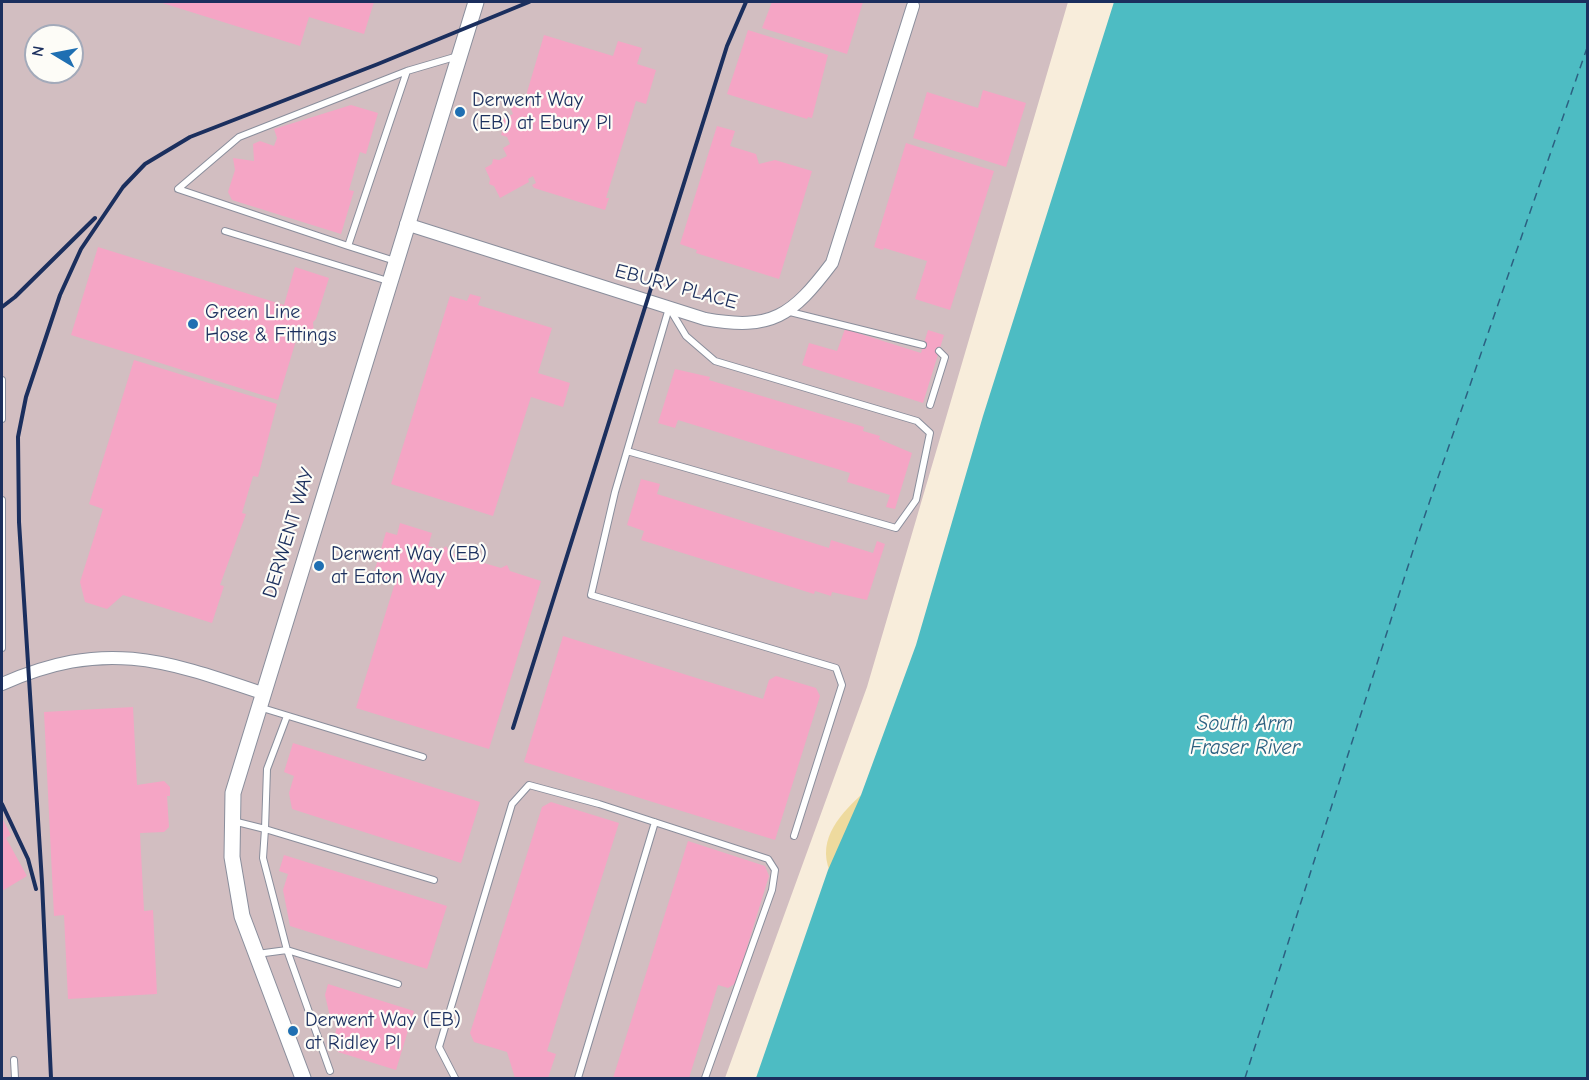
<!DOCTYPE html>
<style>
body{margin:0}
#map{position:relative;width:1589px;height:1080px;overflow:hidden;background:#f8eddb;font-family:"Comic Neue",sans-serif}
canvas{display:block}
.frame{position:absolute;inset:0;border:3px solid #1b2f5e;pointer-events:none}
.north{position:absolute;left:24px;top:24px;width:60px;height:60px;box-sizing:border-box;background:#fdfcf7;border:2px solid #a3aaba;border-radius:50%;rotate:280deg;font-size:16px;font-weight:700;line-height:24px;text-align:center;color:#1b2f5e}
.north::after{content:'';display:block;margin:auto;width:21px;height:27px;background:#1f6fb2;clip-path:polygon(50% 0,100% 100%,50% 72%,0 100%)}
</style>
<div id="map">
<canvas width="1589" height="1080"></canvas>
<div class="frame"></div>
<div class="north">N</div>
</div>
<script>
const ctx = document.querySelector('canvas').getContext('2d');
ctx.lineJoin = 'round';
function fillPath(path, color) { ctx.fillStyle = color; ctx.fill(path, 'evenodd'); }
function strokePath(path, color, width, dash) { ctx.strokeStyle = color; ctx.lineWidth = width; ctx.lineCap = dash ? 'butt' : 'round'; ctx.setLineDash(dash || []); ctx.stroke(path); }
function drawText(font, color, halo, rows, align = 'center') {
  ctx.font = font + ' "Comic Neue",sans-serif'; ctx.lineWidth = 4.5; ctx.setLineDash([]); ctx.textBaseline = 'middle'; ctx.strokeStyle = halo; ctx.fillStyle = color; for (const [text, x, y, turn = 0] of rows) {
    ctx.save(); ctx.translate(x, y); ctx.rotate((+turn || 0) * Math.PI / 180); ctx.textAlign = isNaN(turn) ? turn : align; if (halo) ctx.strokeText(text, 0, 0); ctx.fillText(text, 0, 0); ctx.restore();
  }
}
fillPath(new Path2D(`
 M2 2H1068L867 687 725 1078H2ZM36 36H72V72H36Z`), '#d2bec1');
fillPath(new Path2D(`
 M861 795 833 878C814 844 837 817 861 795Z`), '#eeda9e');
fillPath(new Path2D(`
 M1114 2H1587V1078H756L828 870 861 795 916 645 983 416Z`), '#4dbcc3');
strokePath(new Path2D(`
 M1245 1078 1417 538 1588 45`), '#2c6081', 1.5, [8, 6]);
fillPath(new Path2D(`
 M159 2H374L364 34 309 17 300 46Z
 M772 2H863L847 54 762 28Z
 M748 30 828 55 812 118 808 117 807 119 727 94Z
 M544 35 613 56 618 41 642 48 637 64 656 70 646 104 636 101 606 198H609L605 210 534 188 532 185 536 183 533 176 528 179 529 182 500 198 494 186 489 184 490 179 485 168 492 164 493 159 499 160 507 156 503 148 510 144 507 137 501 135 503 129 498 122 513 114 510 107 513 95 525 99Z
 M983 90 1026 103 1006 167 913 138 927 92 978 108Z
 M351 105 378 113 366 154 360 152 349 190 354 191 341 234 232 200 228 192 235 170 233 158 254 161 253 144 260 141 274 146 277 138 274 129Z
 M717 126 735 131 730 146 756 154 759 164 775 160 812 171 779 279 696 253 697 250 680 244Z
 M906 143 994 171 950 310 915 299 927 261 884 248 883 250 874 247Z
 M98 247 284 305 295 267 329 278 316 319 313 322 314 334 309 337 298 334 278 400 71 335Z
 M470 294 481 297 478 305 552 328 538 373 570 383 563 407 531 397 493 516 391 484 450 296 467 301Z
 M845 329 921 353 928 330 944 335 923 403 802 365 809 343 837 351Z
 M134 360 277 404 258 477 253 476 242 513 246 514 220 585 224 586 212 623 123 595 107 609 85 602 80 582 103 509 89 504Z
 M675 369 710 377 709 380 864 427 863 431 880 436 879 439 912 453 895 509 886 507 890 495 847 482 850 473 678 420 675 428 658 423Z
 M641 479 660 484 657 494 829 548 831 540 873 553 877 541 885 544 867 600 832 592 831 596 815 591 814 594 641 540 644 531 627 525Z
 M400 523 432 533 428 546 441 550 446 546 450 553 466 557 471 554 474 560 481 557 484 563 501 568 507 565 510 571 541 581 489 749 356 708 395 583 373 576 386 532 397 535Z
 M563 636 763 699 769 680 776 676 816 688 820 696 775 840 524 762Z
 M133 707 137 785 164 781 170 787V796H167L169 827 164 832 140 833 144 911 153 910 157 994 68 999 64 915 54 916 44 712Z
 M293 743 480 802 461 863 292 809 289 793 294 776 284 772Z
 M551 802 619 823 547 1051 556 1054 548 1078H515L507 1052 474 1042 470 1033 542 807Z
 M2 818 11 835 6 838 27 876 2 891Z
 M688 841 765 866 769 876 736 983 728 988 718 985 689 1078H613Z
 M284 855 447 906 427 969 290 926 283 890 288 874 279 871Z
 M328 984 414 1011 396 1070 338 1052 334 1037 339 1020 330 1017 325 995Z`), '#f5a5c5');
const service = new Path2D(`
 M225 231 388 281
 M348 246 178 189 239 137 407 71
 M395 261 348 246 407 71 458 56
 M669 308 615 492 591 595 836 668 842 685 794 836
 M786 311 923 345
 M2 380V419
 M930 405 945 357 939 351
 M627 451 896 528 916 500 930 433 917 421 715 361 686 336 671 311
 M2 500V648
 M259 707 423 757
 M233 821 265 829 267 769 287 716
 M287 950 330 1071
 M287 950 398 984
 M257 954 287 950 263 858 265 829 434 880
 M14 1060 15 1078
 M455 1078 439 1047 512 804 529 785 599 804 768 859 775 870 772 890 705 1078
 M578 1078 655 822`);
const minor = new Path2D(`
 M406 224 705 319C772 331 792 316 832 263L913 6
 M2 684C104 639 162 659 262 693`);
const tertiary = new Path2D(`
 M303 1078 242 916 232 857 233 793 476 2`);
strokePath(service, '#8a8e9c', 8);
strokePath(minor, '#8a8e9c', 14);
strokePath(tertiary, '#8a8e9c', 17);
strokePath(service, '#fff', 6);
strokePath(minor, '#fff', 12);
strokePath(tertiary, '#fff', 15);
strokePath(new Path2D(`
 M2 307 15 297 95 218
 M513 728 727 46 746 2
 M2 804 28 859 36 889
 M51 1078 42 882 19 522 18 437 26 397 60 295 81 249 123 187 145 164 190 137 378 64 529 2`), '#1b2f5e', 4);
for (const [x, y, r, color] of [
 [460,112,6,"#1f6fb2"],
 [193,324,6,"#1f6fb2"],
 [319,566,6,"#1f6fb2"],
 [293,1031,6,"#1f6fb2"]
]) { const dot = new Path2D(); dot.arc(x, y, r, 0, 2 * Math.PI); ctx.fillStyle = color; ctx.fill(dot); strokePath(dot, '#fdfcf7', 2); }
drawText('20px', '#1b2f5e', '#fdfcf7', [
 ["Derwent Way",472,100],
 ["(EB) at Ebury Pl",472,123],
 ["Green Line",205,312],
 ["Hose & Fittings",205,335],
 ["Derwent Way (EB)",331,554],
 ["at Eaton Way",331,577],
 ["Derwent Way (EB)",305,1020],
 ["at Ridley Pl",305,1043]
], 'left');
drawText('20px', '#1b2f5e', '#fdfcf7', [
 ["EBURY PLACE",676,287,15],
 ["DERWENT WAY",289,533,-73]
]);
drawText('italic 21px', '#2c6081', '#fdfcf7', [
 ["South Arm",1245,724],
 ["Fraser River",1245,748]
]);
</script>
